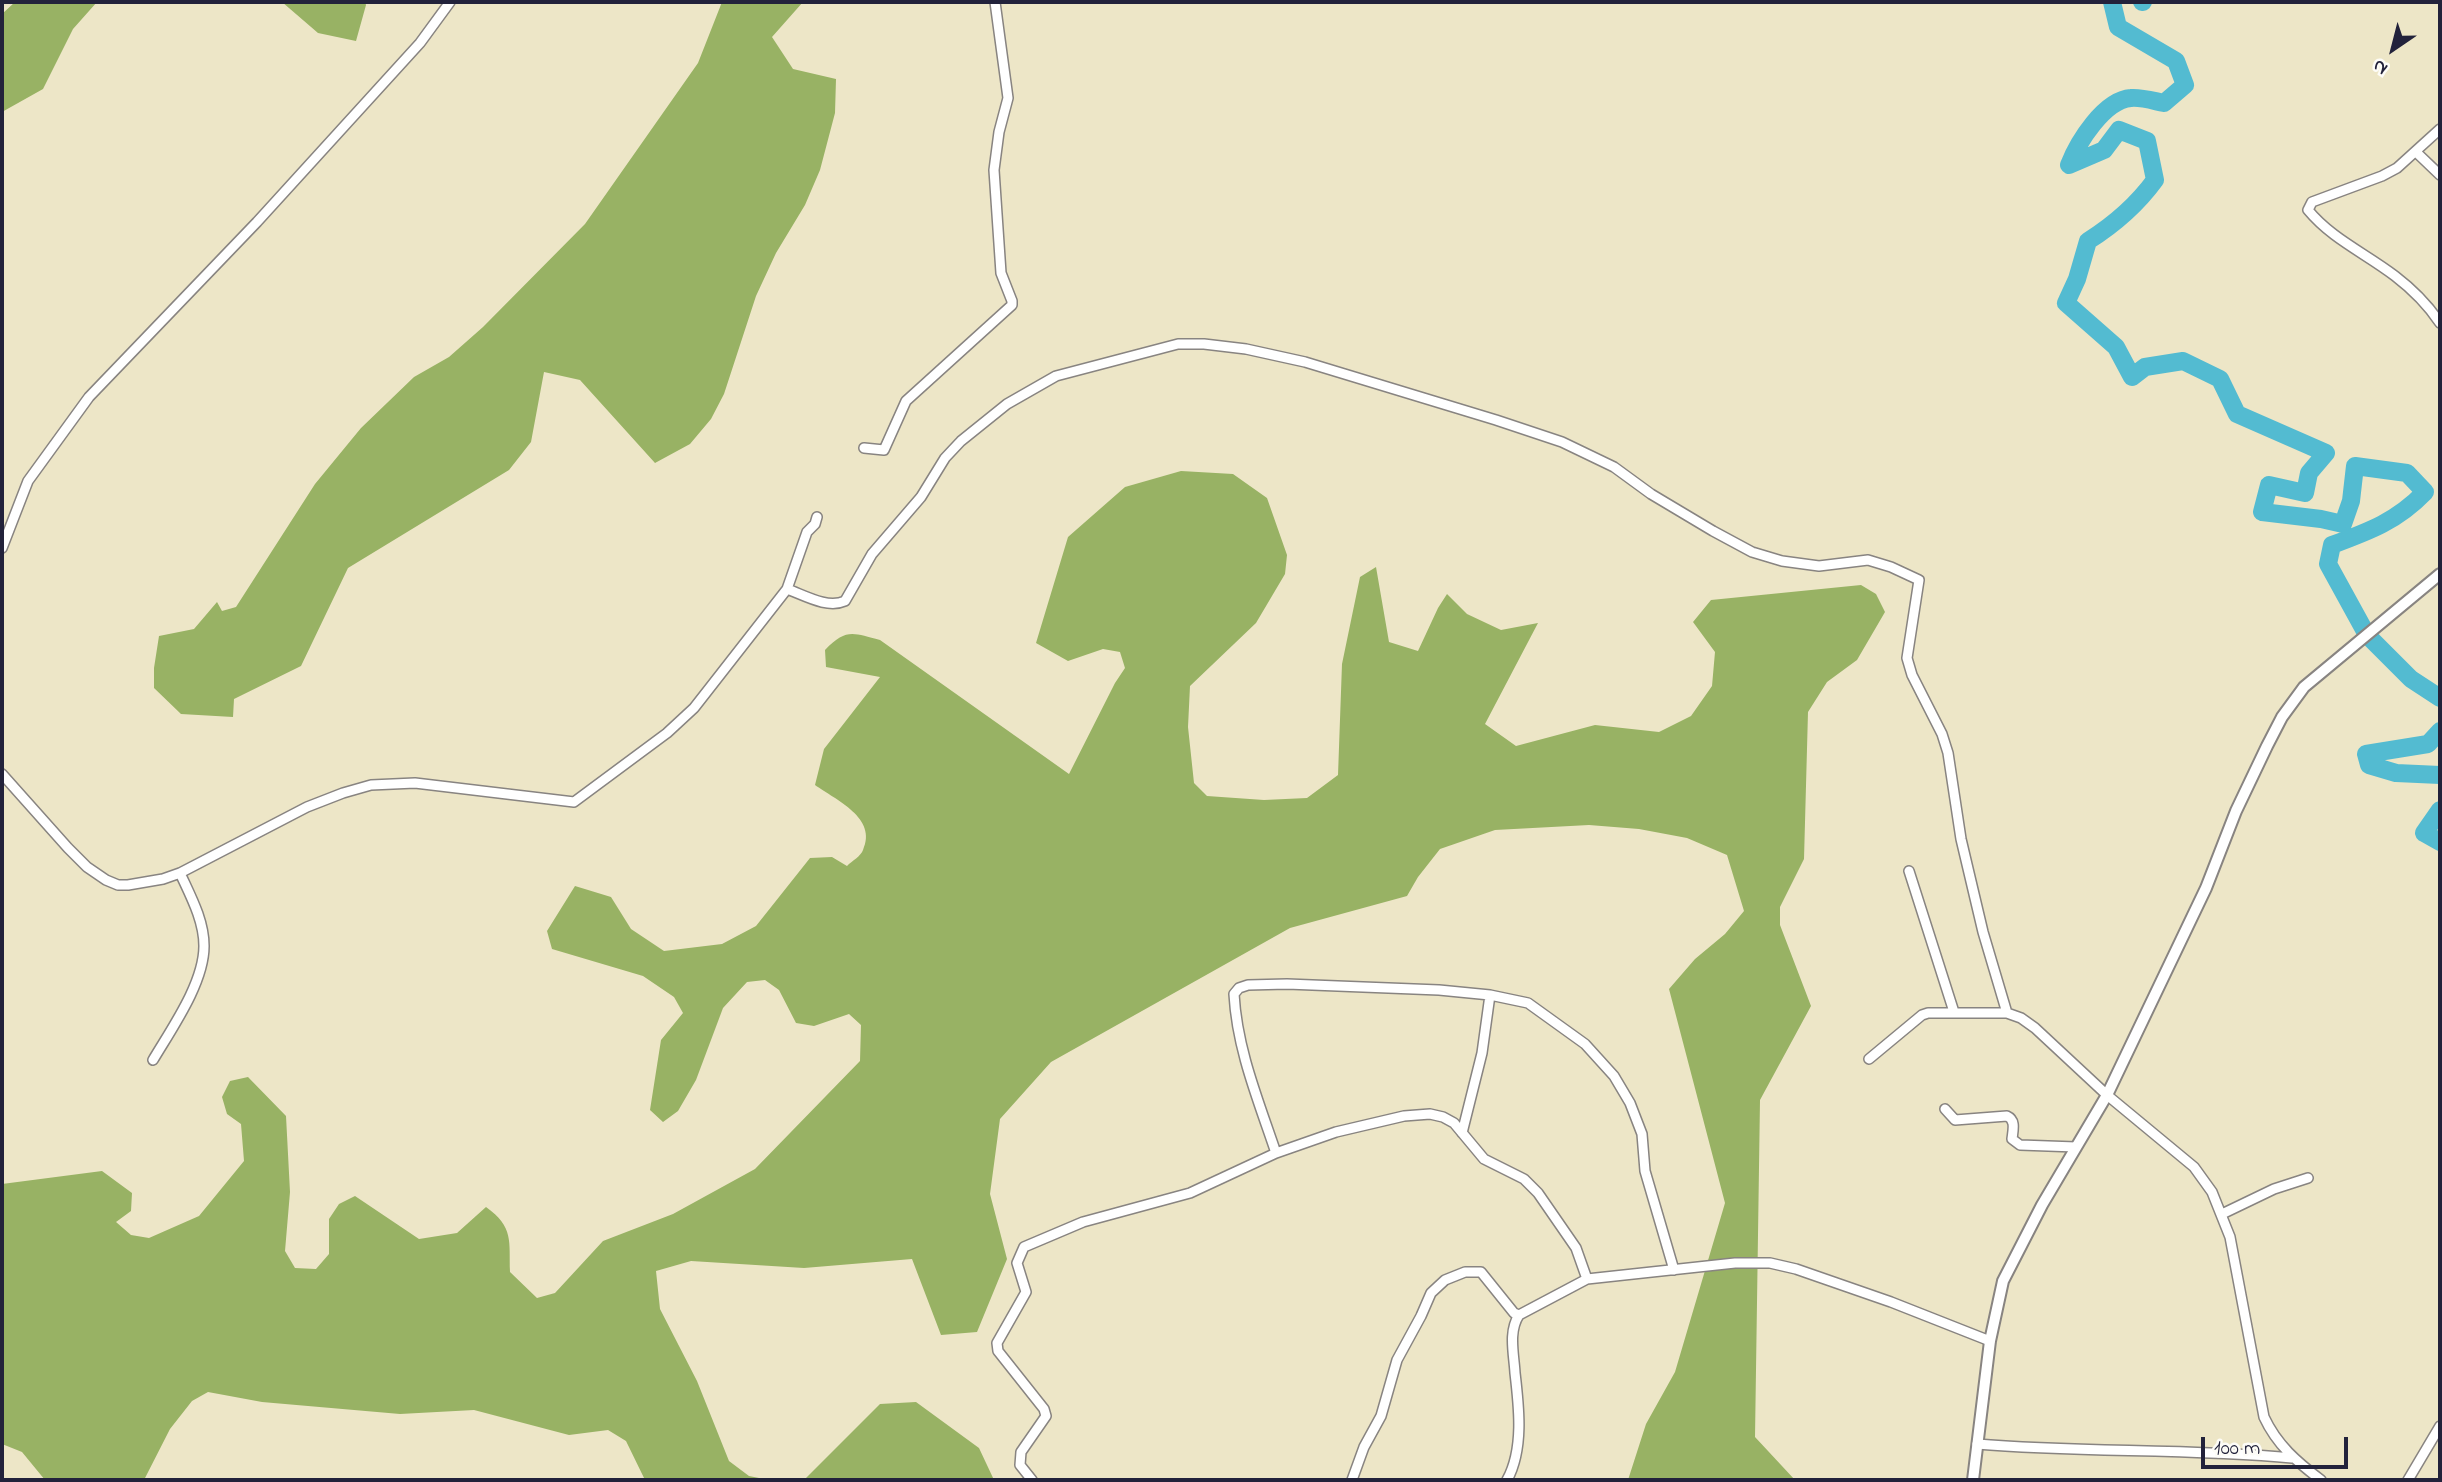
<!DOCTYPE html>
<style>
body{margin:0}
#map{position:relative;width:2442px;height:1482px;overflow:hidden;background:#ede6c7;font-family:"Indie Flower",sans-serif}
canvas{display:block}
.frame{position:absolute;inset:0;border:4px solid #22223b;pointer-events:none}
.north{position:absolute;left:2358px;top:14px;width:70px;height:70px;-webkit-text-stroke:5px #fdfcf7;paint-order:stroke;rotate:215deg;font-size:19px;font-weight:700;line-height:28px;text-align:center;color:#22223b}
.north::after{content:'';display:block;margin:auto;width:24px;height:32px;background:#22223b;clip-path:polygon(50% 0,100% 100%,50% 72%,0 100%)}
.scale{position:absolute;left:2201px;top:1437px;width:147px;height:32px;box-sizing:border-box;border:4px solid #22223b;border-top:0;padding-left:9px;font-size:21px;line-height:24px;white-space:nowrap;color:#22223b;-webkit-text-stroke:5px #fdfcf7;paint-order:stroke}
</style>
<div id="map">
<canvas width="2442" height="1482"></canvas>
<div class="frame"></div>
<div class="north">N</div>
<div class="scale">100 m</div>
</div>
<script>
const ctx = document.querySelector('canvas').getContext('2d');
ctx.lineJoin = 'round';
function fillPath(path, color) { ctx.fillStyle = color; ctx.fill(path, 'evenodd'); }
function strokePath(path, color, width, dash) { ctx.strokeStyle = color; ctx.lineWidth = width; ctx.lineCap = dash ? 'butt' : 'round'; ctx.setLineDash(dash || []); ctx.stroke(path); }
fillPath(new Path2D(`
 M15 2H97L73 29 43 89 2 112V14Z
 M282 2H365L366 5 356 41 318 33Z
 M722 2H803L772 37 793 69 836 79 835 113 820 170 805 205 776 253 756 296 724 394 711 419 690 444 655 463 580 380 544 372 531 442 509 470 348 568 301 666 234 699 233 717 181 714 154 688V668L159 636 194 629 217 602 222 611 236 607 315 484 361 428 414 377 449 357 483 327 585 224 698 63Z
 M1181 471 1233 474 1267 498 1287 555 1285 574 1256 623 1190 686 1188 727 1194 783 1207 796 1264 800 1307 798 1338 775 1342 664 1360 577 1376 567 1389 642 1418 651 1438 608 1447 594 1467 614 1501 630 1538 623 1485 724 1516 746 1595 725 1659 732 1691 716 1712 686 1715 652 1693 622 1711 600 1861 585 1876 594 1885 612 1857 660 1827 682 1808 712 1804 859 1780 907V925L1811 1006 1760 1100 1755 1437 1795 1480H1628L1646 1424 1675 1372 1725 1203 1669 989 1695 959 1725 934 1744 911 1727 855 1687 838 1639 829 1589 825 1495 830 1440 849 1418 877 1407 896 1290 928 1051 1062 1000 1119 990 1194 1007 1259 977 1332 941 1335 912 1259 804 1268 691 1261 656 1271 660 1309 697 1381 729 1461 749 1476 769 1480H645L626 1441 608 1430 569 1435 474 1410 400 1414 262 1402 208 1392 192 1401 170 1429 144 1480H45L22 1452 2 1444V1184L102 1171 132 1193 131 1211 116 1222 131 1235 149 1238 199 1216 244 1161 241 1124 227 1114 222 1097 230 1081 248 1077 286 1116 290 1192 285 1251 295 1268 316 1269 329 1254V1219L339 1204 355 1196 419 1239 457 1233 486 1207C514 1227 509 1241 510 1272L537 1298 555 1293 603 1241 673 1214 755 1169 860 1061 861 1025 849 1014 814 1026 796 1023 779 990 765 980 747 982 723 1008 696 1080 678 1111 663 1122 650 1110 661 1040 683 1013 674 997 643 976 552 949 547 931 575 886 611 897 631 929 664 951 722 944 756 926 810 858 832 857 847 866C852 861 861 856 863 850 878 818 836 800 815 785L824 749 880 677 826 667 825 650C846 628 853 633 880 640L1069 774 1115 683 1125 668 1120 652 1103 649 1068 661 1036 643 1068 537 1125 487Z
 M916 1402 979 1448 994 1480H804L880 1404Z`), '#98b264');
strokePath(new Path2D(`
 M2112 2 2118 27 2176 61 2185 85 2164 103C2154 101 2141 97 2131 98 2104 100 2078 142 2069 165L2104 150 2119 130 2147 141 2155 180C2136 206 2115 224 2088 241L2077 279 2066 303 2116 347 2132 377 2145 367 2183 361 2220 379 2237 414 2326 453 2309 473 2305 493 2269 485 2262 512 2321 519 2343 524 2351 501 2355 466 2407 473 2425 492C2397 521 2370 531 2332 545L2328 564 2367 635 2411 679 2440 698
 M2142 2H2143
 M2440 731 2428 744 2366 754 2369 765 2396 773 2440 775
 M2440 810 2424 833 2440 842`), '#53bbd1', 18);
const minor = new Path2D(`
 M2440 129 2397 168 2382 176 2312 202 2308 210C2332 239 2365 253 2395 276 2412 289 2428 305 2440 323
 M2416 152 2440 175
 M864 448 884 450 906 401 1012 305V301L1001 273 994 170 999 132 1008 98 995 2
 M2 548 28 481 89 397 257 222 420 43 450 2
 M787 589C804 595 827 609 845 601L872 554 921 497 945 458 961 441 1007 404 1056 376 1178 344H1204L1246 349 1305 362 1496 420 1562 442 1614 467 1651 494 1713 531 1752 552 1782 561 1819 566 1868 560 1891 567 1919 580 1907 658 1912 675 1942 734 1948 753 1961 839 1983 932 2007 1013
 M2 774 68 848 87 867 106 880 118 885H128L163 879 180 873 307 807 343 793 371 785 415 783 574 802 667 733 694 708 787 589 807 532 815 524 817 517
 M1909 871 1954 1012
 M1869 1059 1922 1015 1928 1013H2007L2021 1018 2035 1028 2107 1095 2194 1167 2212 1192 2230 1237 2264 1417C2277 1445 2297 1462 2321 1480
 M153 1060C172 1028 204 983 204 946 204 920 190 895 180 873
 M1945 1109 1955 1120 2007 1116C2016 1120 2013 1130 2012 1139L2020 1145 2076 1147
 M1462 1133 1482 1053 1490 995
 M1276 1153C1259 1102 1237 1050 1234 994L1239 988 1248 985 1287 984 1439 990 1490 995 1528 1003 1585 1044 1614 1076 1630 1103 1642 1134 1645 1171 1674 1270
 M2222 1214 2274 1189 2308 1178
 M1977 1444C2082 1453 2187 1448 2292 1458
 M1032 1480 1020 1465 1021 1452 1046 1416 1044 1409 998 1351 997 1343 1026 1292 1017 1263 1024 1247 1083 1222 1190 1193 1276 1153 1336 1132 1404 1116 1430 1114 1443 1117 1454 1123 1484 1159 1524 1179 1538 1193 1576 1248 1587 1279
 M1352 1480 1364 1447 1381 1416 1397 1360 1421 1316 1431 1293 1445 1280 1465 1272H1481L1514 1313 1519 1315 1587 1279 1735 1263H1770L1796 1269 1891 1302 1990 1341
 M1507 1480C1524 1449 1519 1407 1515 1373 1514 1354 1508 1332 1519 1315
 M2408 1480 2440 1426`);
const tertiary = new Path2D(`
 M1973 1480 1990 1341 2003 1281 2042 1205 2107 1095 2206 888 2236 811 2267 746 2282 717 2304 687 2440 574`);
strokePath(minor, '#888481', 12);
strokePath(tertiary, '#888481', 14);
strokePath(minor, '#fff', 9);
strokePath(tertiary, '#fff', 10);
</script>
